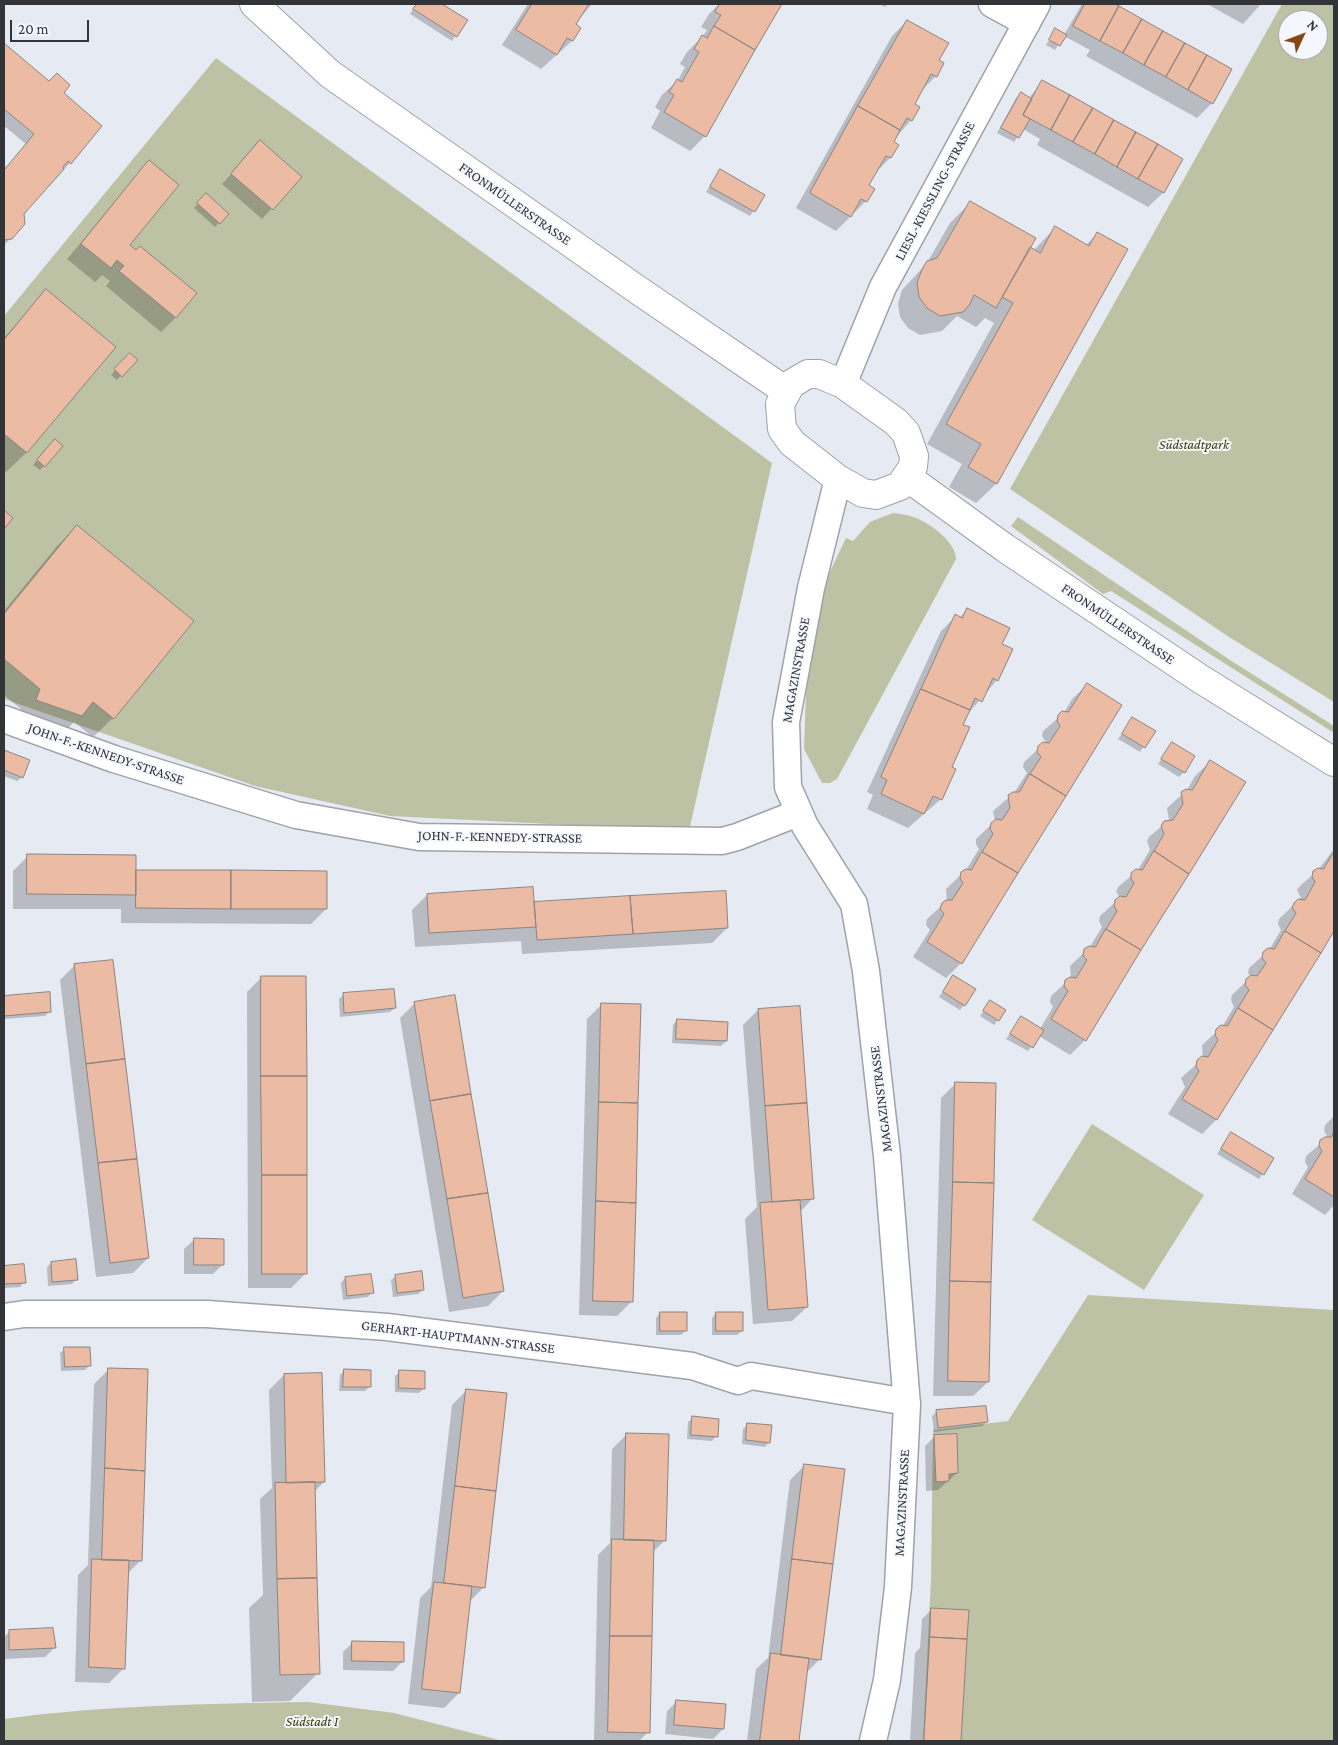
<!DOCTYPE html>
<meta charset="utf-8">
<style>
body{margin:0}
#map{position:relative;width:1338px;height:1745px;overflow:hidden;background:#e6eaf2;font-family:"Crimson Pro",serif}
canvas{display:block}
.frame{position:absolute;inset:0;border:5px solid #323437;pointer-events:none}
.north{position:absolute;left:1278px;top:10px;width:50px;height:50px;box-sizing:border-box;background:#f4f7fe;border:1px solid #a6a9ae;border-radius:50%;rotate:47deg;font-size:14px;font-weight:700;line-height:20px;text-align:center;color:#323437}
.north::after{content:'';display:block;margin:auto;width:18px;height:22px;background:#884710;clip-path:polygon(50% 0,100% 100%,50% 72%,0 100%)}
.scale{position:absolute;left:10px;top:20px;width:79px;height:22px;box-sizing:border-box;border:2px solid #323437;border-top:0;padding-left:6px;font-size:15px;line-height:18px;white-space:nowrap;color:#323437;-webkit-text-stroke:4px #f4f7fe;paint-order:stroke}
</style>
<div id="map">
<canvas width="1338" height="1745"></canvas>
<div class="frame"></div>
<div class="north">N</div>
<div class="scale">20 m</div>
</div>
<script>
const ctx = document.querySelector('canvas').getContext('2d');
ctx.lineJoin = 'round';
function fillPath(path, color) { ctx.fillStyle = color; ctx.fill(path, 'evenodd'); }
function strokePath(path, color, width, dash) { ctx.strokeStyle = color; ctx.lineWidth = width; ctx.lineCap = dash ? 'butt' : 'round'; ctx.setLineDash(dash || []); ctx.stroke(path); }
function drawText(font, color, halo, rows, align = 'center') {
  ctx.font = font + ' "Crimson Pro",serif'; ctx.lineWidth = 4; ctx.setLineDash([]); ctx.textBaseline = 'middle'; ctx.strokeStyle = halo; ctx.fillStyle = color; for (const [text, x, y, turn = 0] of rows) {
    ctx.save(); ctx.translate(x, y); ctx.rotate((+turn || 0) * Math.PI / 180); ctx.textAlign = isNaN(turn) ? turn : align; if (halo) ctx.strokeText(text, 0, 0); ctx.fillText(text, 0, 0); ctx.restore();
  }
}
fillPath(new Path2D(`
 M1282 4H1334V702L1229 637 1010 489ZM1288 20H1318V50H1288Z
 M216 58 772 463 689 831 390 816 255 786 4 699V316Z
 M893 513C900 514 909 515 916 518 931 524 956 542 956 559L837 779 830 783H822L804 749 806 695 812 641 827 578 846 538 853 541 870 522Z
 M1018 517 1230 660 1334 726V733L1111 591 1103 594 1011 526Z
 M1092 1124 1204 1195 1144 1290 1032 1220Z
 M1088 1295 1334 1310V1741H923L931 1580 933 1430 1008 1421Z
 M308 1702 394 1713 503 1741H4V1719C105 1705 206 1704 308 1702Z`), '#bec2a4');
fillPath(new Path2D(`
 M416 4H439L466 21 452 41 410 14Z
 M528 4H592L574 25 579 28 572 41 541 69 502 45Z
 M719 4H781L705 136 690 151 651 128 660 111 655 107 662 95 678 80 685 67 680 64 687 52 702 37 707 30 701 27 709 14Z
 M879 4H888L885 7Z
 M1082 4H1112L1231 70 1212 103 1197 118 1086 56 1090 50 1064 36 1055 50 1046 45 1056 30 1064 35Z
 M1207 4H1261L1243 24Z
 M907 21 938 61 936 76 921 91 913 104 911 120 892 142 897 145 890 158 875 173 867 186 866 201 836 231 796 208 892 36Z
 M4 45 62 93 70 163 23 214 11 238 4 245V170L26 144 4 126Z
 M1042 82 1181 159 1163 193 1148 207 1037 145 1040 139 1023 129 1014 142 997 133 1016 98 1021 94 1029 98Z
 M251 152 300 177 262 219 222 184Z
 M149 162 128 245 176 317 161 332 106 286 110 281 102 275 95 282 67 259Z
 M720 171 763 195 750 216 706 192Z
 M206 195 227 214 215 227 194 208Z
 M970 203 1033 251 1055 228 1086 245 1098 233 1126 249 996 484 976 503 949 487 962 464 927 444 994 323 985 318 976 327 957 316 942 331 920 335 908 328 900 317 898 304 902 290 927 263 950 223Z
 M47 291 114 347 26 453 6 472 4 470V338Z
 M125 359 136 360 117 380 111 375Z
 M50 445 44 466 40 470 33 465Z
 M77 526 113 718 93 737 74 722 61 735 17 720 21 709 4 695V611L57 546Z
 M967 610 1000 645 997 680 966 716 941 799 908 828 867 809 873 795 867 792 941 631 956 616 959 618Z
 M1087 685 961 963 946 978 913 957 930 930 926 925 927 919 947 901 946 889 966 870 979 849 976 844V839L995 821 993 811 1014 793 1027 773 1023 767 1024 762 1046 742 1042 736 1043 731 1064 713 1072 699Z
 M1133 719 1154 731 1140 752 1118 739Z
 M1172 743 1184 772 1179 777 1158 764Z
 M4 751 29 760 22 777 17 781 4 776Z
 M1210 762 1085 1040 1070 1055 1039 1036 1028 1051 1006 1039 1021 1018 1040 1029 1053 1007 1050 1002 1051 996 1071 978 1070 966 1090 947 1102 927 1099 921 1100 916 1120 898 1116 891 1119 886 1137 871 1150 850 1147 841 1149 837 1169 820 1167 808 1187 790 1195 776Z
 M1334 849V929L1216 1120 1202 1134 1168 1114 1185 1087 1181 1078 1203 1058 1202 1045 1222 1027 1234 1007 1231 1000 1232 995 1251 977 1248 973 1249 968 1269 950 1281 930 1278 924 1279 919 1301 898 1297 890 1300 886 1318 870Z
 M28 856 134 871 326 909 311 924 121 923V909H13V871Z
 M427 895 727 928 712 943 522 954 521 941 415 947 412 910Z
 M75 965 148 1258 133 1273 96 1277 60 980Z
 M953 976 964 1005 960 1010 939 997Z
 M262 977 306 1273 291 1288H248L247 992Z
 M48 993 50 1011 45 1016 4 1019V997Z
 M343 995 395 1008 390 1012 340 1017 339 999Z
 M990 1002 998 1020 994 1025 980 1016Z
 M415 1003 503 1291 488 1306 449 1312 400 1018Z
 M602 1004 632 1301 617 1316 579 1315 587 1019Z
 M758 1010 813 1198 800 1212 807 1307 792 1321 753 1324 745 1219 757 1207 743 1025Z
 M677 1020 726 1041 721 1046 672 1043 673 1025Z
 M956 1083 988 1382 973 1396H933L941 1098Z
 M1334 1116V1205L1325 1215 1292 1194 1308 1167 1305 1162 1306 1156 1325 1140 1327 1136 1324 1131 1325 1125Z
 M1231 1134 1273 1159 1259 1179 1217 1154Z
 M194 1240 223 1264 213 1274H184V1249Z
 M51 1263 76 1279 72 1284 48 1286 47 1267Z
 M23 1265 24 1282 20 1287 4 1288V1267Z
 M396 1276 423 1290 418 1294 393 1297 391 1280Z
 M345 1278 372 1292 368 1297 343 1300 341 1283Z
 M660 1313 685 1331 681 1335H656V1318Z
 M716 1313 742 1331 737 1335H712V1318Z
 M65 1349 89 1366 85 1370 61 1371 60 1353Z
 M109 1369 141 1560 127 1574 124 1668 109 1683 75 1682 78 1575 88 1565 94 1384Z
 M344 1371 369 1387 365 1391H339L340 1375Z
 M400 1372 424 1388 419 1393 395 1392V1376Z
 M284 1375 324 1482 314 1492 318 1673 290 1701 252 1702 249 1608 263 1595 260 1499 272 1488 269 1390Z
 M467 1390 484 1587 469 1602 459 1693 444 1708 408 1704 420 1598 431 1587 452 1405Z
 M937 1411 987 1422 982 1426 934 1432 932 1416Z
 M693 1418 716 1436 712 1441 687 1439 688 1422Z
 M748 1424 769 1442 765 1447 742 1444 743 1429Z
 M627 1434 665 1540 652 1553 648 1732 639 1741H594L598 1555 610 1543 612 1449Z
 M935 1436 957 1473 938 1490 926 1491 925 1446Z
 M805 1465 820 1659 806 1673 797 1741H747L756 1669 768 1658 790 1480Z
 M932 1609 968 1611 960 1741H910L915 1653 920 1648 922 1619Z
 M9 1632 55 1647 45 1657 4 1659V1637Z
 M353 1642 403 1661 393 1671 343 1670V1652Z
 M677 1701 723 1729 713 1739 665 1734 667 1711Z`), '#0003');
const building = new Path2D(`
 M417 4H442L468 20 457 37 413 9Z
 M532 4H589L576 24 581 28 573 41 567 38 557 55 516 30Z
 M720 4H782L755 50 714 26 721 15 715 12Z
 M1085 4H1115L1119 6 1100 41 1073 26Z
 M1119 6 1142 19 1123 53 1100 41Z
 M1142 19 1163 31 1144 65 1123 53Z
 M907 20 949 43 939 60 944 63 937 77 931 74 915 104 920 107 912 121 907 118 900 130 858 106Z
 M714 26 755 50 706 137 664 112 674 95 669 92 677 79 682 82 699 52 694 49 702 35 707 38Z
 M1055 28 1067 35 1060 46 1049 40Z
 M1163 31 1185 43 1166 77 1144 65Z
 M4 43 49 81 57 73 70 85 64 93 102 126 71 164 68 161 63 167 64 169 24 214 25 224 12 239 4 240V170L34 134 4 109Z
 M1185 43 1207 55 1188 90 1166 77Z
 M1207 55 1232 69 1213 104 1188 90Z
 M1042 80 1070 95 1051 130 1023 115Z
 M1021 92 1032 99 1023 115 1030 119 1019 138 1001 128Z
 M1070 95 1093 108 1073 142 1051 130Z
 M858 106 900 130 894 142 899 145 891 158 886 156 869 185 875 189 867 202 861 199 851 217 810 193Z
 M1093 108 1114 120 1095 154 1073 142Z
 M1114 120 1136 132 1117 167 1095 154Z
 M1136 132 1158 144 1138 179 1117 167Z
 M260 140 302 177 273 210 231 174Z
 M1158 144 1183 159 1164 193 1138 179Z
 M149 160 179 185 130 245 136 250 140 246 197 293 176 318 119 271 124 266 117 260 111 268 81 244Z
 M720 169 765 195 755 212 710 187Z
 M206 193 229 214 220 224 197 203Z
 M970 201 1036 238 996 308 974 295 970 304 963 312 940 316 927 308 919 297 917 283 922 269 927 261 937 258 940 253Z
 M1055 226 1089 246 1097 232 1128 249 997 484 968 467 981 444 946 424 1013 303 1002 297 1030 247 1040 253Z
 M46 289 116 347 27 453 4 434V340Z
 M130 353 138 360 122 377 114 369Z
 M55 439 63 446 45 467 37 460Z
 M4 510 13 518 4 529Z
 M77 525 194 621 114 719 93 702 82 716 36 700 40 689 4 659V614Z
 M967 608 1010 628 1002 644 1013 649 998 681 993 678 982 702 975 698 970 710 921 689 955 614 962 618Z
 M1087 683 1122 705 1066 796 1030 774 1041 757 1037 752 1038 746 1043 742 1049 743 1060 726 1057 721 1058 715 1062 711 1068 712Z
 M921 689 970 710 963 725 970 727 952 767 956 769 942 800 933 796 924 814 881 794 887 780 881 777Z
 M1132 717 1156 731 1145 748 1122 734Z
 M1172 742 1195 756 1185 773 1161 759Z
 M4 750 30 760 23 778 4 770Z
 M1210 760 1246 782 1189 874 1154 851 1164 834 1161 826 1164 821 1173 820 1183 804 1181 792 1186 789 1192 790Z
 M1030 774 1066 796 1018 873 982 852 993 834 990 829 991 823 996 819 1002 820 1010 808 1008 795 1013 792H1019Z
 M1154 851 1189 874 1141 950 1106 929 1117 911 1114 906 1115 900 1120 896 1126 897 1134 883 1131 879V873L1136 869 1142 870Z
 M982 852 1018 873 962 964 927 942 944 914 940 909 942 903 946 900H952L963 883 960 878 961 872 966 869 971 870Z
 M1334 852V931L1321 953 1285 931 1296 913 1292 908 1294 903 1298 899 1305 900 1315 882 1312 877 1313 871 1318 868 1323 869Z
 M27 854 136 855V895L27 894Z
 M136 870H231V909L136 908Z
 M231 870 327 871V909H231Z
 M533 887 536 927 429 933 427 894Z
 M726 891 728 928 633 934 630 896Z
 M630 896 633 934 537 940 534 902Z
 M1106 929 1141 950 1086 1041 1051 1019 1068 991 1064 986 1065 980 1070 977 1076 978 1087 960 1083 956 1084 949 1089 946 1095 947Z
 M1285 931 1321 953 1273 1030 1238 1008 1249 990 1245 985 1246 979 1251 975 1257 976 1266 963 1262 958 1263 952 1268 948 1274 949Z
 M113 960 125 1059 86 1064 74 964Z
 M953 975 976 989 965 1006 943 992Z
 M261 976H306L307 1076H261Z
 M394 989 396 1008 344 1013 343 993Z
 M50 992 51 1012 4 1016V996Z
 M455 995 471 1094 430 1101 414 1002Z
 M990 1000 1006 1010 999 1021 983 1011Z
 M601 1003 641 1004 638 1103 599 1102Z
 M800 1006 807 1103 765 1106 758 1009Z
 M1238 1008 1273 1030 1217 1120 1182 1099 1199 1071 1196 1066 1197 1060 1202 1056 1208 1057 1218 1040 1215 1035 1216 1029 1221 1025 1227 1026Z
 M1021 1016 1044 1030 1033 1048 1010 1034Z
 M677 1019 728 1022 727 1041 676 1039Z
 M125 1059 137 1159 98 1163 86 1064Z
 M261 1076H307V1175H262Z
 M955 1082 996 1083 994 1183 953 1182Z
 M471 1094 488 1193 447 1199 430 1101Z
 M599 1102 638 1103 636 1203 596 1201Z
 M807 1103 814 1199 772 1202 765 1106Z
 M1231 1132 1274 1158 1264 1175 1221 1149Z
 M1334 1132V1197L1305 1179 1322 1151 1319 1146 1320 1140 1325 1137H1331Z
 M137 1159 149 1258 110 1263 98 1163Z
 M262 1175H307V1274H262Z
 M953 1182 994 1183 991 1282 950 1281Z
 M488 1193 504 1291 463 1298 447 1199Z
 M800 1200 808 1307 768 1310 760 1203Z
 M596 1201 636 1203 633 1302 593 1301Z
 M194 1238 224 1239V1265H194Z
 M76 1259 78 1280 52 1282 51 1262Z
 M24 1264 26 1283 4 1284V1266Z
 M422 1271 424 1290 397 1293 395 1275Z
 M371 1274 374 1293 347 1296 345 1277Z
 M950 1281 991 1282 989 1382 948 1381Z
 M660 1312H687V1331H660Z
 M716 1312H743V1331H716Z
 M64 1347H90L91 1366 65 1367Z
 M108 1368 148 1369 145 1471 105 1468Z
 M344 1369 371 1370V1387H343Z
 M399 1370 425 1371V1389L399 1388Z
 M322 1373 325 1482 286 1483 284 1374Z
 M466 1389 507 1393 496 1491 455 1486Z
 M986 1406 988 1422 938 1428 936 1410Z
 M692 1416 719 1419 718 1437 691 1435Z
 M747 1423 772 1425 770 1443 746 1440Z
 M626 1433 669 1434 666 1541 624 1540Z
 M957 1434 958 1473 949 1474V1481L936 1482 934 1435Z
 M804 1464 845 1469 833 1564 792 1559Z
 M105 1468 145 1471 142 1561 102 1560Z
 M315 1482 317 1578 277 1579 275 1483Z
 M455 1486 496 1491 485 1588 444 1583Z
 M612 1539 654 1540 652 1636H610Z
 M92 1559 129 1560 125 1669 89 1667Z
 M792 1559 833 1564 821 1660 781 1655Z
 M317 1578 320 1674 280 1675 277 1579Z
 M434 1582 472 1586 460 1693 422 1689Z
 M931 1608 969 1610 967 1639 930 1637Z
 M53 1628 56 1648 9 1650V1630Z
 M610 1636H652L650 1733 608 1732Z
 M930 1637 967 1639 961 1741H924Z
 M352 1641 404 1642V1662L352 1661Z
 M771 1653 809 1658 799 1741H760Z
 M676 1700 726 1704 724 1729 674 1725Z`);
fillPath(building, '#ebbba4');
strokePath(building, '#8c8480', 1);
const street = new Path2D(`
 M992 4 1027 23
 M843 384 883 287 1037 4
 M838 479 811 588 786 722 788 787 805 826 854 904 866 971 887 1156 907 1405 898 1587 887 1680 873 1741
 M4 719 114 759 296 815 419 837 722 841 737 837 798 813
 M4 1317 24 1314H207L387 1327 692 1366 738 1381 751 1376 907 1402`);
const secondary = new Path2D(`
 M254 4 330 74 635 288 786 391
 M808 374H819L843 384 896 422 906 433 914 456 913 467 900 486 876 495 863 493 838 479 792 443 782 429 780 404 791 384Z
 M907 477 1005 548 1199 678 1334 762`);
strokePath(street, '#9ea2a9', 29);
strokePath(secondary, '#9ea2a9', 30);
strokePath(street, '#fff', 26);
strokePath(secondary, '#fff', 28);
drawText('14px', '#323437', '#f4f7fe', [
 ["LIESL-KIESSLING-STRASSE",935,191,-62],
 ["FRONMÜLLERSTRASSE",515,204,35],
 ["FRONMÜLLERSTRASSE",1118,624,34],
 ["MAGAZINSTRASSE",796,670,-80],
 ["JOHN-F.-KENNEDY-STRASSE",106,754,19],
 ["JOHN-F.-KENNEDY-STRASSE",500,837,1],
 ["MAGAZINSTRASSE",881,1099,-97],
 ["GERHART-HAUPTMANN-STRASSE",458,1337,7],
 ["MAGAZINSTRASSE",902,1503,-87]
]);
drawText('italic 14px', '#373b01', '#f4f7fe', [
 ["Südstadtpark",1194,445],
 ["Südstadt I",312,1722]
]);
</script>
